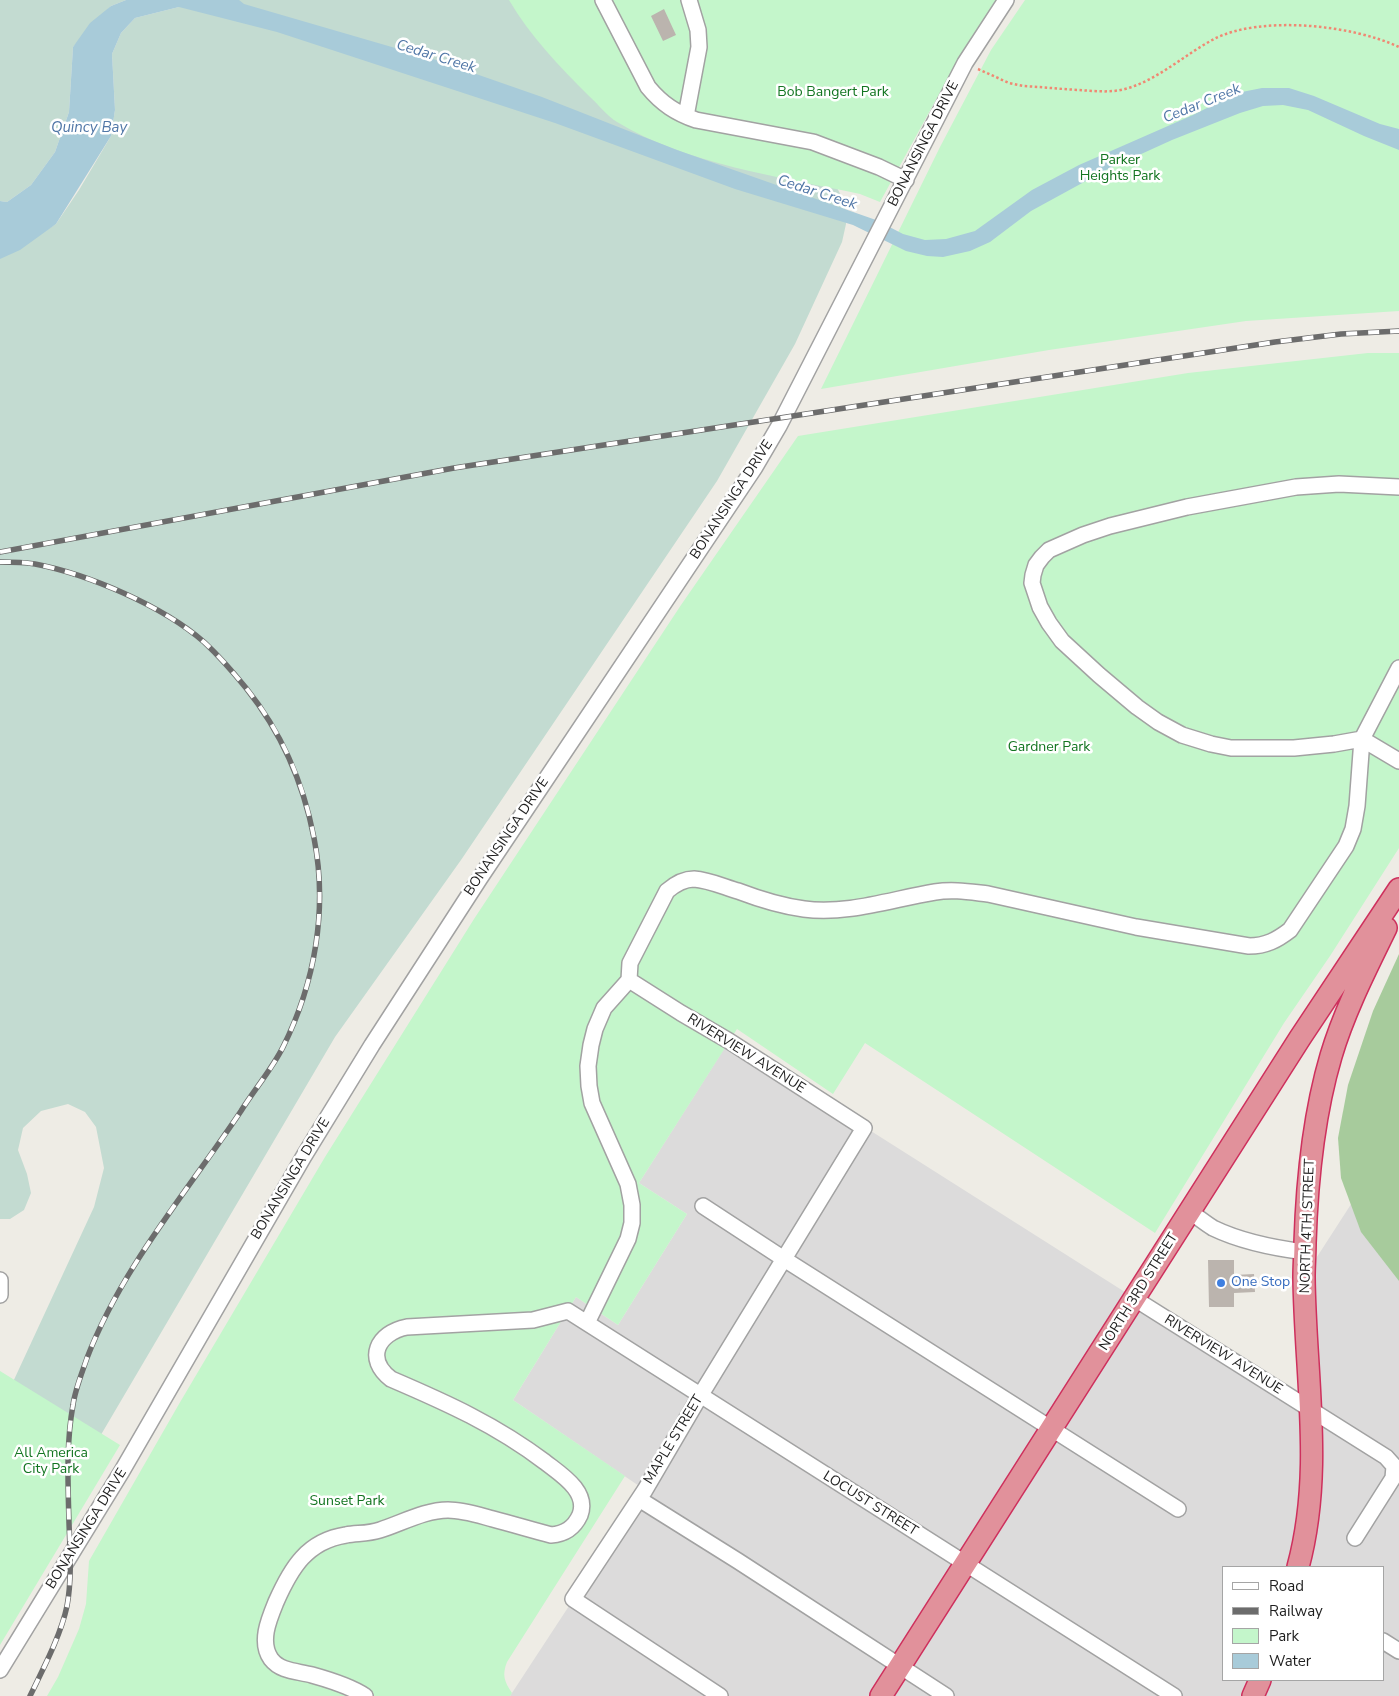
<!DOCTYPE html>
<style>
body{margin:0}
#map{position:relative;width:1399px;height:1696px;overflow:hidden;background:#eeece5;font-family:"Nunito Sans",sans-serif}
canvas{display:block}
.legend{position:absolute;left:1222px;top:1566px;width:162px;height:115px;box-sizing:border-box;background:#fff;border:1px solid #a5a5a5;margin:0;padding:6px 9px;list-style:none;font-size:15px;color:#1e1e1e}
.legend li{display:flex;align-items:center;gap:10px;height:25px}
.legend b{width:25px;border:1px solid #a5a5a5}
</style>
<div id="map">
<canvas width="1399" height="1696"></canvas>
<ul class="legend">
<li><b style="height:6px;background:#fff"></b>Road</li>
<li><b style="height:6px;background:#6c6c6c"></b>Railway</li>
<li><b style="height:14px;background:#c4f6cb"></b>Park</li>
<li><b style="height:14px;background:#a8cbd9"></b>Water</li>
</ul>
</div>
<script>
const ctx = document.querySelector('canvas').getContext('2d');
ctx.lineJoin = 'round';
function fillPath(path, color) { ctx.fillStyle = color; ctx.fill(path, 'evenodd'); }
function strokePath(path, color, width, dash) { ctx.strokeStyle = color; ctx.lineWidth = width; ctx.lineCap = dash ? 'butt' : 'round'; ctx.setLineDash(dash || []); ctx.stroke(path); }
function drawText(font, color, halo, rows, align = 'center') {
  ctx.font = font + ' "Nunito Sans",sans-serif'; ctx.lineWidth = 5; ctx.setLineDash([]); ctx.textBaseline = 'middle'; ctx.strokeStyle = halo; ctx.fillStyle = color; for (const [text, x, y, turn = 0] of rows) {
    ctx.save(); ctx.translate(x, y); ctx.rotate((+turn || 0) * Math.PI / 180); ctx.textAlign = isNaN(turn) ? turn : align; if (halo) ctx.strokeText(text, 0, 0); ctx.fillText(text, 0, 0); ctx.restore();
  }
}
fillPath(new Path2D(`
 M729 1041 1311 1410 1304 1277 1399 1130V1696H510L645 1490 513 1400 576 1297 618 1325 687 1214 639 1183ZM1223 1567H1383V1680H1223Z`), '#dcdbdb');
fillPath(new Path2D(`
 M1399 954V1281L1361 1232 1341 1178 1338 1138 1348 1085 1373 1011Z`), '#a7cb9c');
fillPath(new Path2D(`
 M0 0H126L111 6 73 47 69 112 55 152 31 185 7 202 0 201Z
 M216 0H565L835 184 845 203 846 224 842 242 795 344 717 481 461 860 335 1037 32 1552 0 1410 94 1207 104 1168 96 1127 85 1112 68 1104 41 1111 23 1128 18 1150 27 1174 31 1193 24 1210 10 1219H0V258L56 224 79 190 111 136 115 110 112 54 121 33 135 18 179 7Z`), '#c3dbd1');
fillPath(new Path2D(`
 M509 0H996L938 96 880 202 860 194C781 177 686 164 617 122 607 116 598 104 589 96 559 66 530 36 509 0Z
 M1025 0H1399V311L1246 321 1049 350 821 389 940 147 991 50Z
 M1368 353H1399V848L1330 956 1284 1023 1155 1233 865 1043 833 1094 737 1029 639 1183 687 1214 618 1325 576 1297 513 1400 625 1476 507 1662C502 1675 504 1681 512 1693L510 1696H47L58 1677 79 1629 86 1604 89 1561 179 1404 325 1157 474 919 681 605 798 436 1188 373Z
 M0 1371 120 1445 0 1645Z`), '#c4f6cb');
fillPath(new Path2D(`
 M126 0H239L244 4 433 59 542 97 677 150 856 213 876 220 903 234 925 240 946 239 975 231 1032 190 1079 165 1193 115 1237 93 1262 88H1289L1314 96 1380 124 1399 129V150L1364 136 1308 110 1283 105 1263 106 1240 113 1172 140 1106 170 1031 211 990 242 970 251 943 257 927 256 906 251 853 225 735 189 555 123 277 32 179 7 135 18 121 33 112 54 115 110 111 136 56 224 20 250 0 259V201L7 202 31 185 55 152 69 112 73 47 90 23 111 6Z`), '#a8cbd9');
fillPath(new Path2D(`
 M664 9 676 35 663 41 651 16Z
 M1208 1260H1234V1275L1254 1274 1255 1292 1234 1293V1307H1209Z`), '#bbb4ae');
const minor = new Path2D(`
 M603 0 648 87C662 104 676 113 696 120L813 142 879 167 906 180
 M686 116 699 47 698 30 689 0
 M1399 487 1339 484 1296 487 1187 507 1110 526 1083 535 1049 550 1042 557 1036 565 1033 575 1032 583 1040 607 1049 623 1062 641 1099 675 1137 707 1158 722 1182 735 1211 744 1231 748H1294L1334 744 1362 739 1399 668
 M629 980 681 1013 729 1041 864 1128 700 1396 645 1490 573 1599 720 1696
 M703 1206 784 1259 1178 1509
 M1190 1212C1198 1217 1205 1223 1213 1228 1242 1242 1273 1248 1305 1252
 M0 1280V1295
 M1135 1299 1386 1457 1394 1466 1393 1478 1355 1538
 M587 1323 628 1239 632 1223V1205L628 1184 592 1103 589 1086 588 1066 591 1045 595 1029 604 1008 629 980 630 963 667 891C674 885 683 879 694 879 709 880 724 887 738 891 759 899 781 906 804 909 847 915 892 899 935 892 953 889 970 892 988 894L1136 927 1249 946C1266 946 1277 940 1290 930L1346 846 1353 829 1357 806 1362 739 1399 761
 M639 1499 738 1561 946 1696
 M1383 1641 1399 1651
 M0 1670 122 1471 304 1156 372 1045 480 878 755 467 779 426 965 63 1006 0
 M365 1696C350 1686 330 1680 312 1675 298 1671 281 1672 271 1659 259 1642 269 1619 276 1602 291 1568 307 1541 346 1535 357 1533 368 1534 380 1530 402 1523 425 1510 448 1510 463 1510 478 1515 493 1519 512 1524 532 1530 551 1535 565 1534 574 1528 580 1515 589 1491 560 1474 545 1462 496 1425 447 1403 391 1379 365 1359 377 1333 407 1327L533 1320 568 1311 1174 1696`);
const highway = new Path2D(`
 M1298 1567C1324 1471 1305 1375 1304 1277 1304 1266 1305 1254 1305 1243 1307 1180 1313 1117 1331 1056 1344 1012 1366 969 1386 928
 M881 1696 1300 1038 1399 889
 M1253 1696 1260 1680`);
strokePath(minor, '#a2a2a2', 18);
strokePath(highway, '#ce305d', 24);
strokePath(new Path2D(`
 M978 69 1009 83 1023 86C1042 87 1060 89 1079 90 1094 91 1110 93 1125 89 1158 80 1184 55 1214 39 1261 15 1352 25 1399 47`), '#f08873', 2.5, [2.5, 2.5]);
strokePath(minor, '#fff', 15);
strokePath(highway, '#e1919b', 21);
const rail = new Path2D(`
 M0 552 454 468 1275 342 1341 334 1399 331
 M0 562C11 562 23 562 35 564 88 574 163 606 204 642 219 656 233 672 246 688 282 733 303 781 314 838 328 909 315 983 283 1047 272 1069 254 1090 241 1111 187 1192 122 1267 87 1358 82 1373 75 1390 73 1405 66 1443 68 1484 69 1523 70 1550 72 1579 67 1606 61 1635 43 1669 30 1696`);
strokePath(rail, '#6c6c6c', 5.5);
strokePath(rail, '#fff', 4, [11]);
for (const [x, y, r, color] of [
 [1221,1283,5,"#3f7fe0"]
]) { const dot = new Path2D(); dot.arc(x, y, r, 0, 2 * Math.PI); ctx.fillStyle = color; ctx.fill(dot); strokePath(dot, '#fff', 2); }
drawText('14px', '#137521', '#fff', [
 ["Bob Bangert Park",833,93],
 ["Parker",1120,161],
 ["Heights Park",1120,177],
 ["Gardner Park",1049,748],
 ["All America",51,1454],
 ["City Park",51,1470],
 ["Sunset Park",347,1502]
]);
drawText('14px', '#1e1e1e', '#fff', [
 ["BONANSINGA DRIVE",924,144,-63],
 ["BONANSINGA DRIVE",732,500,-57],
 ["BONANSINGA DRIVE",507,837,-56],
 ["RIVERVIEW AVENUE",746,1054,32],
 ["BONANSINGA DRIVE",291,1179,-59],
 ["NORTH 4TH STREET",1308,1226,-88],
 ["NORTH 3RD STREET",1139,1292,-58],
 ["RIVERVIEW AVENUE",1223,1355,32],
 ["MAPLE STREET",674,1440,-59],
 ["LOCUST STREET",870,1504,32],
 ["BONANSINGA DRIVE",87,1529,-58]
]);
drawText('14px', '#366cbe', '#fff', [
 ["One Stop",1231,1283]
], 'left');
drawText('italic 15px', '#5177a7', '#fff', [
 ["Cedar Creek",436,57,17],
 ["Cedar Creek",1202,104,-22],
 ["Quincy Bay",89,128],
 ["Cedar Creek",817,193,18]
]);
</script>
